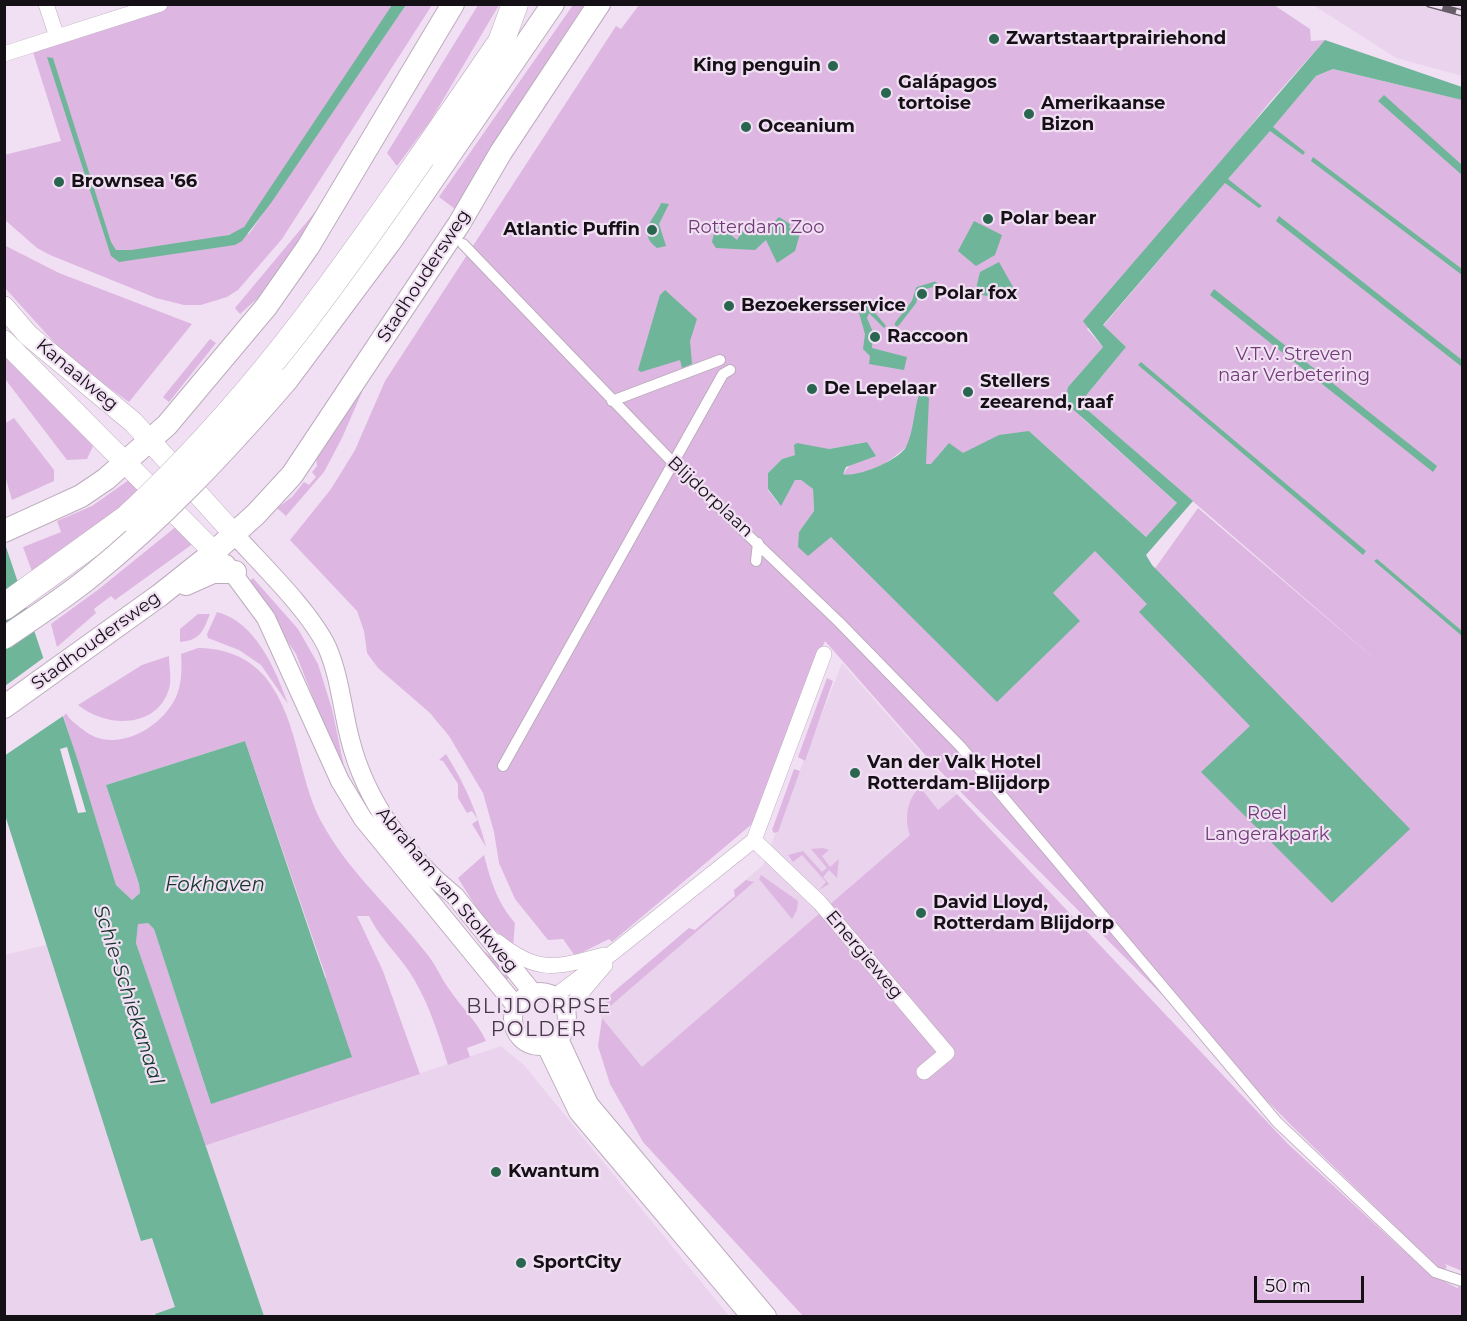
<!DOCTYPE html>
<meta charset="utf-8">
<style>
body{margin:0}
#map{position:relative;width:1467px;height:1321px;overflow:hidden;background:#f1e0f3;font-family:Montserrat,sans-serif}
canvas{display:block}
.frame{position:absolute;inset:0;border:6px solid #151016;pointer-events:none}
.scale{position:absolute;left:1254px;top:1276px;width:110px;height:27px;box-sizing:border-box;border:3px solid #151016;border-top:0;padding-left:8px;font-size:18px;line-height:21px;white-space:nowrap;color:#151016;-webkit-text-stroke:4px #f1e0f3;paint-order:stroke}
</style>
<div id="map">
<canvas width="1467" height="1321"></canvas>
<div class="frame"></div>
<div class="scale">50 m</div>
</div>
<script>
const ctx = document.querySelector('canvas').getContext('2d');
ctx.lineJoin = 'round';
function fillPath(path, color) { ctx.fillStyle = color; ctx.fill(path, 'evenodd'); }
function strokePath(path, color, width, dash) { ctx.strokeStyle = color; ctx.lineWidth = width; ctx.lineCap = dash ? 'butt' : 'round'; ctx.setLineDash(dash || []); ctx.stroke(path); }
function drawText(font, color, halo, rows, align = 'center') {
  ctx.font = font + ' Montserrat,sans-serif'; ctx.lineWidth = 4.5; ctx.setLineDash([]); ctx.textBaseline = 'middle'; ctx.strokeStyle = halo; ctx.fillStyle = color; for (const [text, x, y, turn = 0] of rows) {
    ctx.save(); ctx.translate(x, y); ctx.rotate((+turn || 0) * Math.PI / 180); ctx.textAlign = isNaN(turn) ? turn : align; if (halo) ctx.strokeText(text, 0, 0); ctx.fillText(text, 0, 0); ctx.restore();
  }
}
fillPath(new Path2D(`
 M1313 5H1462V76L1396 58Z
 M842 663 957 794 638 1071 600 1015 598 1006 689 928 695 930 735 896 734 890 763 865Z
 M50 944 125 1172 501 1046 524 1065 729 1316H5L4 955Z`), '#ead4ed');
fillPath(new Path2D(`
 M167 5H399L244 227 237 233 222 236 249 234 406 5H432L282 239 238 290 227 297 201 305H184L156 298 50 255 37 248 5 220 4 155 61 141 32 49Z
 M478 5H499L431 120 397 166 387 153Z
 M573 5H584L482 164 459 212 439 197Z
 M639 5H1274L1310 29 1311 41 1325 40 1269 103 1087 329 1103 347 1068 387 1081 417 1178 504 1146 537 1029 431 965 457 931 464H925L906 447C891 461 863 480 843 474L867 442 829 449 795 448V455L782 459 768 473V490L778 503 795 480H801L813 489 814 512 799 532H829L1093 547 1132 587 1156 567 1198 508 1384 667 1083 406 1084 398 1126 347 1103 326 1316 76 1333 69 1462 100V1271L1445 1264 1447 1267 1442 1272 1292 1126 933 764 825 641 752 824 612 942 609 939 575 956 563 939 548 940 515 899 499 863 494 832 483 793 449 736 430 713 378 668 367 653 364 631 357 611 290 540 331 489 355 450 385 381 616 26 621 29Z
 M345 176 268 289 240 314 235 308Z
 M4 245 59 273 192 324 129 402 71 361 5 288Z
 M4 337 93 446 87 459 67 460 5 379Z
 M210 339 216 343 169 402 163 397Z
 M357 390 362 392 342 438 324 472 286 516 277 508 292 497 304 482 309 485 316 477 312 472 317 466 316 458Z
 M14 418 54 470V481L12 500 5 476 4 424Z
 M133 477 142 488 110 516 33 574 23 547 61 532 57 521 92 506Z
 M178 525 194 543 115 600 111 596 94 609 96 613 57 647 51 624 99 589Z
 M253 578 298 629 318 664 332 709 344 766 364 807 481 949 499 962 511 976 503 983 379 836 340 767 296 654 248 583Z
 M217 612C255 621 276 670 288 704L261 665 239 650 208 638 207 634Z
 M198 614H210C203 631 201 640 180 642V629Z
 M198 648C224 648 249 657 266 678 301 723 297 783 326 830 353 876 395 912 427 954 436 965 441 978 449 989 461 1007 477 1021 486 1041L467 1048 470 1057 448 1065C439 1036 430 1007 415 981 402 957 381 941 369 916H357L383 971 420 1074 204 1146 136 943 138 923H148L154 929 211 1104 326 977 245 741 106 785 139 884 140 893 132 900 116 885 63 715 66 713C70 721 79 726 86 732 116 753 160 729 175 699 182 685 182 669 181 654Z
 M169 656C169 666 172 679 169 689 157 729 106 728 78 705L142 665Z
 M827 678 833 681 805 761 798 757Z
 M446 754C465 784 477 812 486 847L472 824 478 820 472 811 467 813 458 798V784L443 761 439 760Z
 M794 769 800 771 778 832 774 833 772 830Z
 M920 787 938 810 957 794 1288 1144 1427 1272 1457 1288 1462 1285V1316H803L643 1142 610 1084 598 1046 602 1018 642 1067 910 835C904 819 907 799 920 787Z
 M823 848 829 850 822 856 830 867 839 859 837 878 829 870 823 877 829 884 819 890 826 882 802 855 793 862 788 855 803 851 822 872 827 868 811 849Z
 M484 855C491 882 497 902 515 923L513 947 483 918 458 878Z
 M761 875 798 901 797 910 792 919 759 879Z
 M746 880 754 882 600 1015 611 994 689 928 695 930 735 896 734 890Z`), '#ddb7e1');
fillPath(new Path2D(`
 M392 5H406L271 203 242 241 235 245 119 262 111 256 47 57 53 58 111 242 116 250H131L229 235 244 227Z
 M1325 40 1462 87V100L1333 69 1316 76 1273 127 1305 152 1303 155 1270 131 1228 179 1262 206 1259 208 1225 183 1103 325 1126 347 1084 398 1083 406 1193 501 1146 555 1152 565 1410 829 1332 903 1201 772 1250 726 1139 612 1147 604 1095 551 1053 593 1080 621 997 702 831 537 808 556 798 547 799 532 814 511 813 489 801 480H795L781 506 768 489V473L782 459 795 455 794 445 797 443 829 449 867 442 876 456 846 467 843 474C857 478 899 460 906 447 914 431 914 408 920 391L929 398 926 464H931L949 443 963 453 999 435 1029 431 1146 537 1177 503 1065 402 1068 387 1103 347 1083 321Z
 M1384 95 1462 165V175L1378 101Z
 M1313 157 1462 269V275L1311 161Z
 M661 203 669 204 659 224 666 246 657 248C635 232 657 216 661 203Z
 M1279 216 1462 360V367L1276 221Z
 M779 217 790 224 789 228 801 230 795 251 777 263 766 240 755 250 716 248 712 242 715 229 721 225 727 226V232L733 225 738 226 732 236 737 240 745 227 766 234 767 229Z
 M974 221 1002 235 995 255 976 266 958 251Z
 M999 262 1017 294 1003 300 975 293 980 272Z
 M1214 289 1437 466 1433 472 1210 295Z
 M665 290 697 319 690 341 692 364 682 368 680 360 641 372 638 370 660 295Z
 M867 303 886 326 884 328 869 313 867 318 873 332 872 348 907 357 904 370 869 364 870 356 863 349 865 334 857 306Z
 M1141 362 1366 551 1363 555 1138 365Z
 M4 541 78 761 116 885 132 900 140 893 139 884 106 785 245 741 352 1057 211 1104 154 929 148 923 138 924 136 943 264 1316H156L155 1314 175 1307 152 1238 141 1241 5 815Z
 M1377 559 1462 631V636L1374 561Z`), '#6fb599');
fillPath(new Path2D(`
 M46 656 66 714 4 756 5 686Z
 M67 747 69 754 86 812 78 813 60 749Z`), '#f1e0f3');
strokePath(new Path2D(`
 M897 324 914 302 918 289 935 284`), '#6fb599', 4.5);
const pedestrian = new Path2D(`
 M463 244 681 471 839 622 961 747 1277 1122 1435 1272 1462 1281
 M612 401 720 360
 M756 561 758 543
 M503 766 723 374 730 370`);
const minor = new Path2D(`
 M57 37 160 4
 M4 54 57 37 46 4
 M754 840 820 903 947 1053 924 1072
 M498 942C539 975 557 967 604 955
 M555 996 615 951 754 840 824 654
 M566 1011 605 965`);
const tertiary = new Path2D(`
 M235 535C263 566 309 610 327 647 340 677 342 708 350 739 365 800 406 857 455 896L533 993
 M226 564 266 618 340 781 363 819 516 1006
 M513 1019a27 27 0 1 1 54 0a27 27 0 1 1-54 0Z
 M559 1039 589 1104 767 1316
 M546 1046 578 1112 750 1316`);
const secondary = new Path2D(`
 M4 307 28 335 133 422 235 535
 M4 341 214 552`);
const primary = new Path2D(`
 M287 380 390 242 553 4
 M4 531 81 496 106 479 167 425 266 307 308 247 453 4
 M186 584 213 572H235
 M4 707 160 595 214 552 256 514 292 475 459 224 501 152 599 4`);
const motorway = new Path2D(`
 M422 157 501 42 515 4
 M4 607 127 518`);
strokePath(pedestrian, '#bdacbe', 12);
strokePath(minor, '#bdacbe', 16);
strokePath(tertiary, '#bdacbe', 20);
strokePath(secondary, '#bdacbe', 22);
strokePath(primary, '#bdacbe', 24);
strokePath(motorway, '#bdacbe', 27);
strokePath(pedestrian, '#fff', 10);
strokePath(minor, '#fff', 15);
strokePath(tertiary, '#fff', 18);
strokePath(secondary, '#fff', 21);
strokePath(primary, '#fff', 22);
strokePath(motorway, '#fff', 26);
const rail = new Path2D(`
 M1429 4 1462 13`);
strokePath(rail, '#665d68', 7);
strokePath(rail, '#f1e0f3', 4.5, [14]);
const primaryBridge = new Path2D(`
 M4 638C33 618 63 599 90 577 163 518 226 451 287 380`);
const motorwayBridge = new Path2D(`
 M127 518C247 407 330 290 422 157`);
strokePath(primaryBridge, '#bdacbe', 24, []);
strokePath(motorwayBridge, '#bdacbe', 27, []);
strokePath(primaryBridge, '#fff', 22);
strokePath(motorwayBridge, '#fff', 26);
for (const [x, y, r, color] of [
 [994,39,6,"#29654f"],
 [833,66,6,"#29654f"],
 [886,93,6,"#29654f"],
 [1029,114,6,"#29654f"],
 [746,127,6,"#29654f"],
 [59,182,6,"#29654f"],
 [988,219,6,"#29654f"],
 [652,230,6,"#29654f"],
 [922,294,6,"#29654f"],
 [729,306,6,"#29654f"],
 [875,337,6,"#29654f"],
 [812,389,6,"#29654f"],
 [968,392,6,"#29654f"],
 [855,773,6,"#29654f"],
 [921,913,6,"#29654f"],
 [496,1172,6,"#29654f"],
 [521,1263,6,"#29654f"]
]) { const dot = new Path2D(); dot.arc(x, y, r, 0, 2 * Math.PI); ctx.fillStyle = color; ctx.fill(dot); strokePath(dot, '#f1e0f3', 2); }
drawText('bold 18px', '#151016', '#f1e0f3', [
 ["Zwartstaartprairiehond",1006,39],
 ["King penguin",821,66,"right"],
 ["Galápagos",898,83],
 ["tortoise",898,104],
 ["Amerikaanse",1041,104],
 ["Bizon",1041,125],
 ["Oceanium",758,127],
 ["Brownsea '66",71,182],
 ["Polar bear",1000,219],
 ["Atlantic Puffin",640,230,"right"],
 ["Polar fox",934,294],
 ["Bezoekersservice",741,306],
 ["Raccoon",887,337],
 ["Stellers",980,382],
 ["zeearend, raaf",980,403],
 ["De Lepelaar",824,389],
 ["Van der Valk Hotel",867,763],
 ["Rotterdam-Blijdorp",867,784],
 ["David Lloyd,",933,903],
 ["Rotterdam Blijdorp",933,924],
 ["Kwantum",508,1172],
 ["SportCity",533,1263]
], 'left');
drawText('18px', '#703b77', '#f1e0f3', [
 ["Rotterdam Zoo",756,228],
 ["V.T.V. Streven",1294,355],
 ["naar Verbetering",1294,376],
 ["Roel",1267,814],
 ["Langerakpark",1267,835]
]);
drawText('18px', '#151016', '#f1e0f3', [
 ["Stadhoudersweg",424,276,-57],
 ["Kanaalweg",77,375,40],
 ["Blijdorplaan",710,497,43],
 ["Stadhoudersweg",96,641,-36],
 ["Abraham van Stolkweg",447,890,50],
 ["Energieweg",864,955,50]
]);
drawText('italic 20px', '#15362a', '#f1e0f3', [
 ["Fokhaven",215,885],
 ["Schie-Schiekanaal",128,995,72]
]);
ctx.letterSpacing = '1.5px';
drawText('20px', '#443746', '#f1e0f3', [
 ["BLIJDORPSE",539,1007],
 ["POLDER",539,1030]
]);
ctx.letterSpacing = '0px';
</script>
